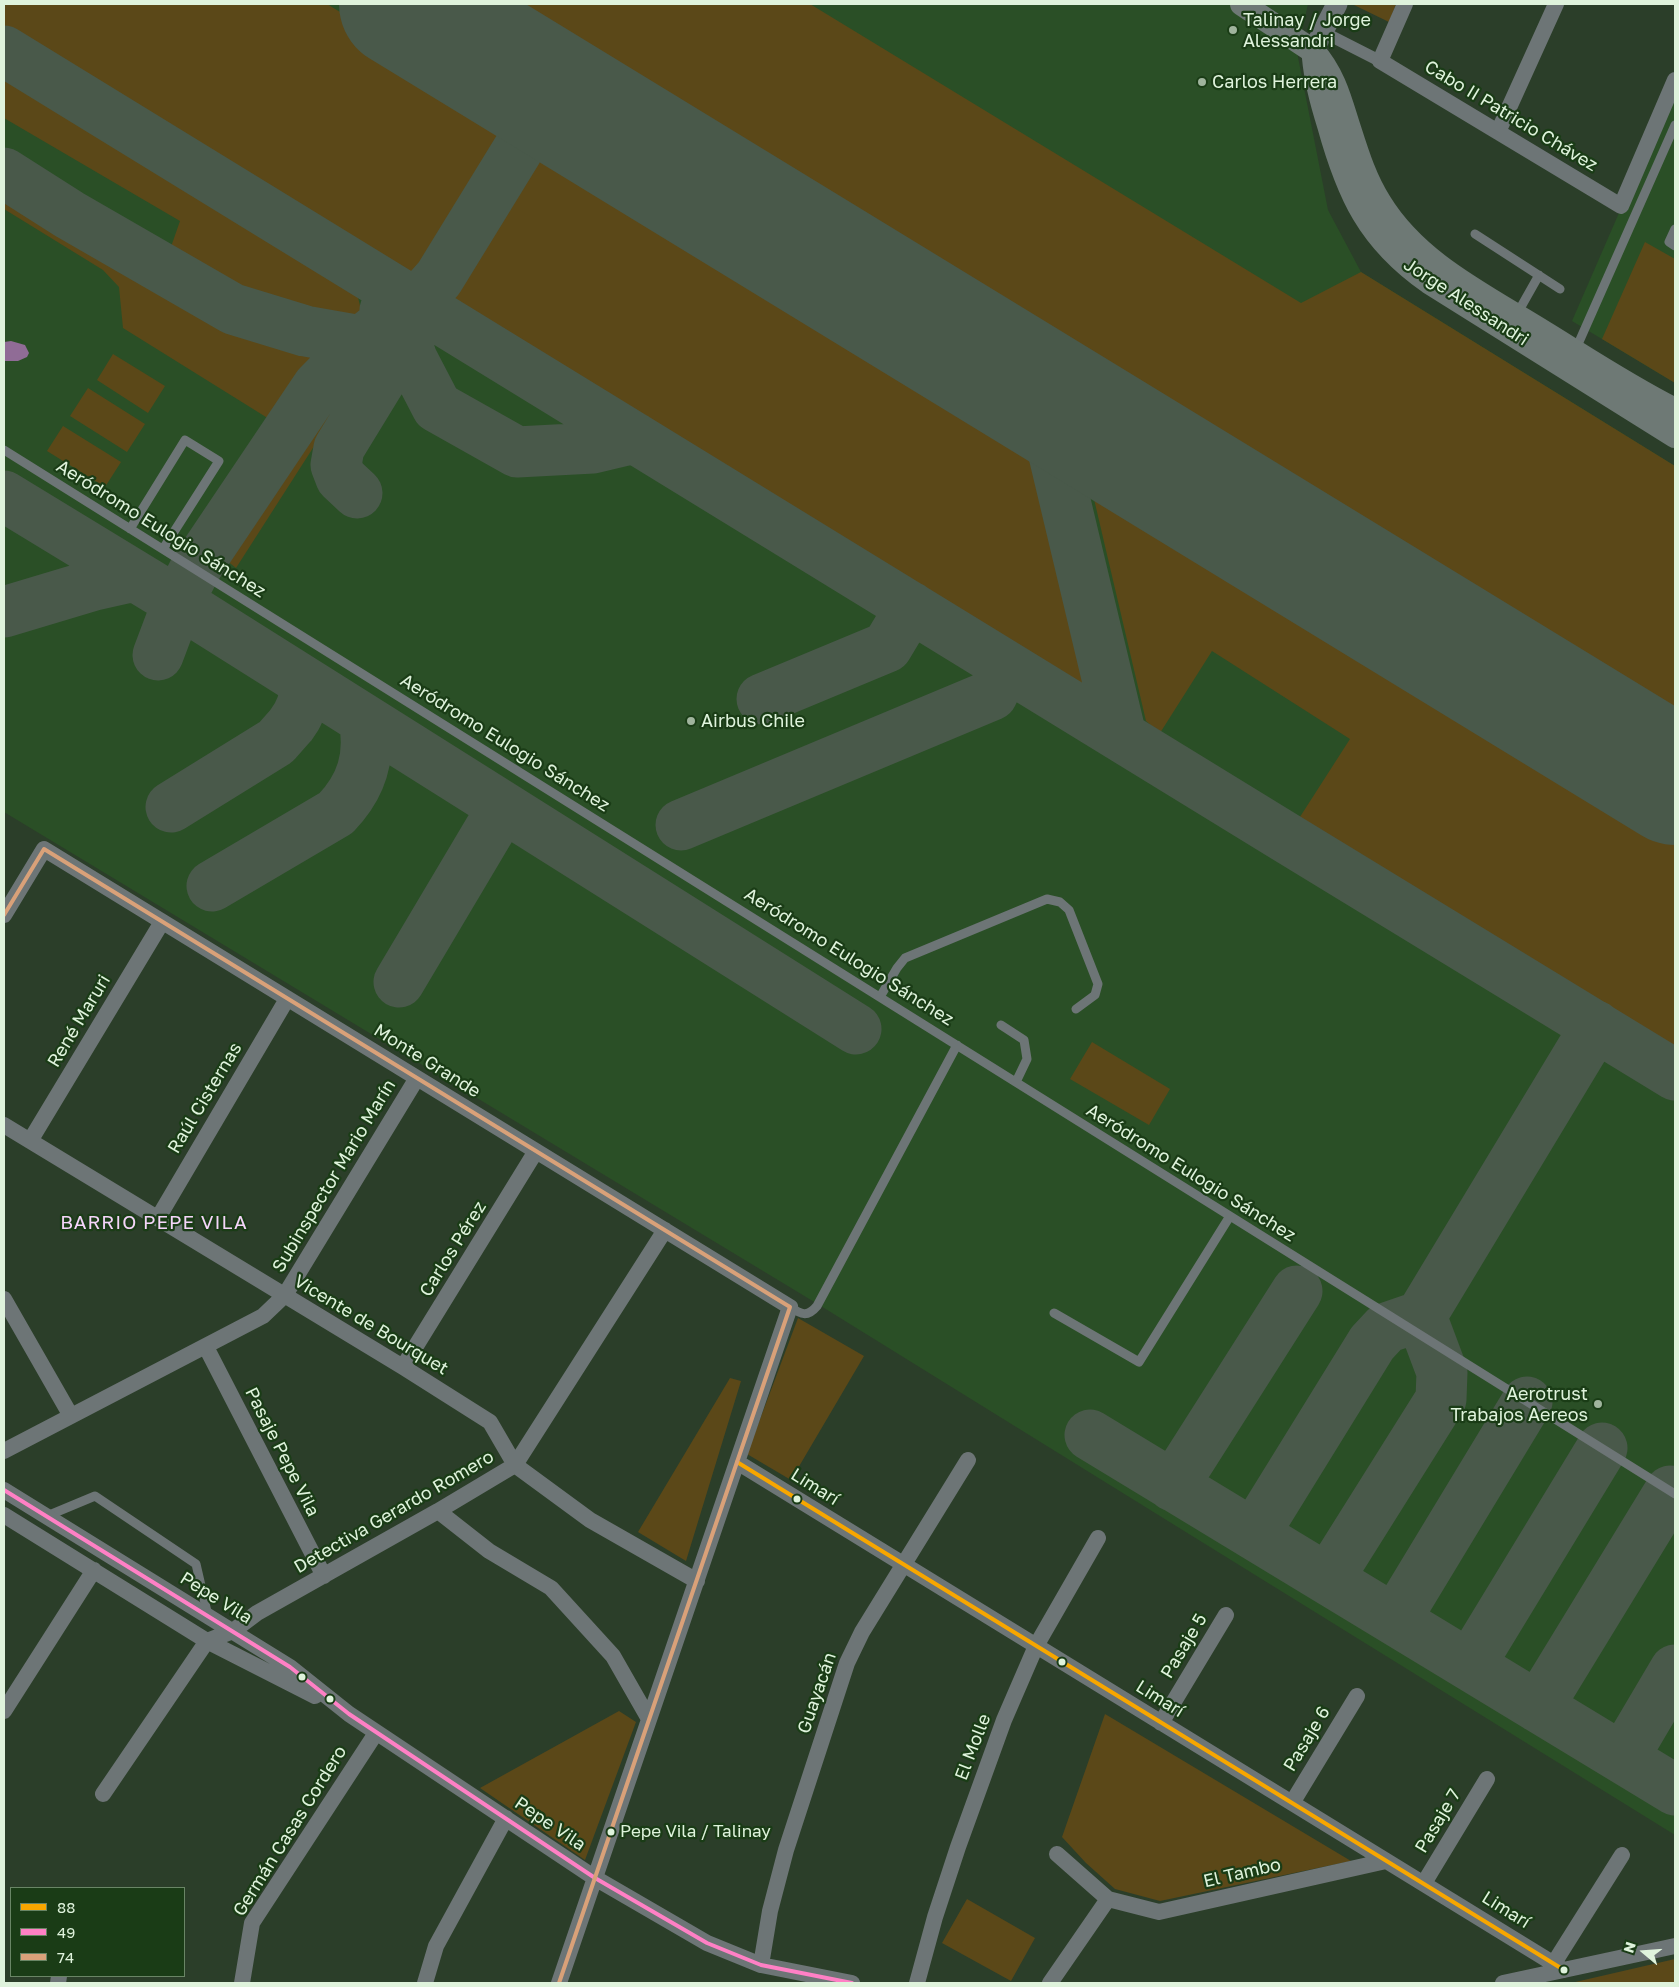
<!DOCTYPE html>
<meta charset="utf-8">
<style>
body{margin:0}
#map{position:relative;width:1679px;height:1987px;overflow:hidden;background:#2b3e29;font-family:"Golos Text",sans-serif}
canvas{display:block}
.frame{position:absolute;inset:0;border:5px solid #dff3dc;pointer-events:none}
.legend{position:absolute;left:10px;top:1887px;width:175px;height:90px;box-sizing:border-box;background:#1a3c16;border:1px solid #698565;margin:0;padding:6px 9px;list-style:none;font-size:15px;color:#dff3dc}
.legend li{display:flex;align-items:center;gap:10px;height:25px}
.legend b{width:25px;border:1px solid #698565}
.north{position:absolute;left:1619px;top:1927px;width:50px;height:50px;-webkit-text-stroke:4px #1a3c16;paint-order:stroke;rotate:288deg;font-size:14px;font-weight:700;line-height:20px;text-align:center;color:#dff3dc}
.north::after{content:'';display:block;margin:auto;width:18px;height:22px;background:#dff3dc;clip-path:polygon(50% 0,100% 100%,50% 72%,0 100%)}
</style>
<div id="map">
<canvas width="1679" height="1987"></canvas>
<div class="frame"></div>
<ul class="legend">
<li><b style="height:6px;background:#f7a600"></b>88</li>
<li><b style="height:6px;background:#ff80c5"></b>49</li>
<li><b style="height:6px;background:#d9a179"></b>74</li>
</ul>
<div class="north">N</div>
</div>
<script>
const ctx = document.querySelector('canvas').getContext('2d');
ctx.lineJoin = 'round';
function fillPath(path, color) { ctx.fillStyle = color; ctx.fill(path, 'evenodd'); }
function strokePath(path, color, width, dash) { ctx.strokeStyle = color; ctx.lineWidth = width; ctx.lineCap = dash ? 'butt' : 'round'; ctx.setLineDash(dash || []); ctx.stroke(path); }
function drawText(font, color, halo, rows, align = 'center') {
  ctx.font = font + ' "Golos Text",sans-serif'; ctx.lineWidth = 4.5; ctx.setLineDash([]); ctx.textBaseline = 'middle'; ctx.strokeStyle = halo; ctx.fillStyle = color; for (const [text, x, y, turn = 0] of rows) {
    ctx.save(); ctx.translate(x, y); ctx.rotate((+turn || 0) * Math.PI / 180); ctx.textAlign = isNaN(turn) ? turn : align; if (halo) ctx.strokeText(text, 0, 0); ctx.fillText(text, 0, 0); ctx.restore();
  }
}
fillPath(new Path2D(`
 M4 4H1308L1297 52 1328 210 1361 272 1675 466V1835L816 1303 4 812Z
 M1675 84V383L1572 321Z`), '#2a4f26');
fillPath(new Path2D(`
 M4 4H327L515 119 414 280 399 284 317 224 4 35Z
 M506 4H810L1301 303 1361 272 1675 466V720Z
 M1355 4H1396L1389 22 1354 5Z
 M4 67 256 218 344 274 357 293 361 310 354 323 307 322 228 295 165 264 180 221 4 118Z
 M546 139 809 297 1014 417 1045 465 1099 673 1096 685 1085 692 626 408 442 304Z
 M4 188 133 270 236 318 336 349 274 422 123 328 119 287 103 270 4 209Z
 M1645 242 1675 259V383L1602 339Z
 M113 354 165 386 148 413 97 380Z
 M361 373 236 568 226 560 336 385Z
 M88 388 145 424 127 452 70 416Z
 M63 426 121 462 105 487 47 451Z
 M1100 468 1675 820V1051L1298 820 1350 739 1212 651 1160 733 1146 721 1090 482 1094 472Z
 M1092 1042 1170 1089 1149 1125 1070 1079Z
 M798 1318 864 1356 791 1480 747 1454Z
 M730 1378 741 1381 686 1561 638 1532Z
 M619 1711 636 1722 585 1860 480 1788Z
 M1105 1714 1351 1861 1160 1901 1115 1889 1086 1863 1062 1837Z
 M967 1899 1035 1938 1011 1981 942 1943Z
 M1675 1959V1983H1571Z`), '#5b4818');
fillPath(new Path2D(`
 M11 341 25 345 29 353 27 357 18 361H4V342Z`), '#906c96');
strokePath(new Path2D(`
 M4 51 1285 837 1675 1075
 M4 173 70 215 233 309 305 331 362 341
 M388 287 412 359 437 407 517 452 593 448 635 438
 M1039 392 1121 736
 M357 493 341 478 336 465 339 448 391 363 392 341 385 310
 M4 496 178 602 856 1029
 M4 612 94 585 134 576
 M158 655 178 602 195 569 318 386 362 341 397 313 416 304 439 278 552 94
 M762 699 887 647 911 607
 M171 807 276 742 291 725 297 716 302 705 307 684
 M681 825 992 695 1006 666
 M212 886 336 813C362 786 371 756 364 720
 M399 982 503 807
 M1090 1435 1675 1790
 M1173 1486 1297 1291
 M1254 1534 1372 1343 1386 1328 1421 1316 1596 1026
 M1328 1579 1441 1399 1442 1372 1421 1316
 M1395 1620 1527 1402
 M1470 1665 1602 1448
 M1538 1707 1670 1491
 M1623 1758 1675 1670`), '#49594a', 51);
strokePath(new Path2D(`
 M403 4 1675 781`), '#49594a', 128);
strokePath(new Path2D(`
 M1675 229 1669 242 1675 246
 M1475 234 1560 289
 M1517 314 1539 275
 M1575 351 1675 125
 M4 450 1675 1494
 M130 529 185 440 219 461 163 549
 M880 997 897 968 905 958 1047 899 1060 902 1069 910 1098 984 1095 995 1076 1009
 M1001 1025 1024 1040 1027 1059 1016 1082
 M790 1307C801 1314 807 1318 817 1306L957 1045
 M1054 1313 1139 1362 1230 1216
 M47 1516 95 1496 196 1564 208 1616`), '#6d7576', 9);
strokePath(new Path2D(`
 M1323 32 1380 61`), '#6d7576', 12);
strokePath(new Path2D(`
 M1405 4 1380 61 1621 206 1675 80
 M1498 132 1556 4
 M4 915 44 849 790 1307 559 1983
 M4 1125 403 1367 490 1422 515 1465 590 1520 697 1581
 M30 1141 162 922
 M158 1218 287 999
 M4 1299 71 1416
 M206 1347 324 1576
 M403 1367 536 1151
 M4 1451 263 1316 285 1295 417 1078
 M737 1462 1564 1970
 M4 1490 290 1667 349 1714 595 1878 707 1943 761 1965 852 1983
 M438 1511 489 1551 551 1588 613 1656 649 1719
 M4 1515 207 1641 315 1696
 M207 1641 233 1631 257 1613 438 1511 515 1465 665 1230
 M4 1711 94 1570
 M1161 1723 1226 1615
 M103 1794 207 1641
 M1292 1803 1357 1696
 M1057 1854 1108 1899 1159 1912 1386 1861
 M1424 1883 1487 1779
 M1554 1963 1622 1855
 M761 1965 770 1911 786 1850 847 1663 862 1632 968 1460
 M58 1983 59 1976
 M242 1983 252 1923 376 1733
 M425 1983 436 1946 506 1818
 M917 1983 935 1917 958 1847 1004 1720 1036 1646 1098 1538
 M1050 1983 1108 1899
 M1503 1983 1675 1946`), '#6d7576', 16);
strokePath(new Path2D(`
 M1313 51 1337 4`), '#6d7576', 21);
strokePath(new Path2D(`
 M1242 4 1313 51C1332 72 1339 96 1347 122 1356 150 1364 178 1380 203 1418 265 1488 297 1548 335 1590 361 1631 388 1675 410
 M1314 58C1316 81 1322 103 1329 125 1348 194 1369 240 1429 282L1675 436`), '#6e7975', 24);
strokePath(new Path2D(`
 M737 1462 1564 1970`), '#f7a600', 4);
strokePath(new Path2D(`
 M4 1490 290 1667 349 1714 595 1878 707 1943 761 1965 852 1983`), '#ff80c5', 4);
strokePath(new Path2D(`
 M4 915 44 849 790 1307 559 1983`), '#d9a179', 4);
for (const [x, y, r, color] of [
 [1233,30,5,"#a0b49d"],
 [1202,82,5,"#a0b49d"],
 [691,721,5,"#a0b49d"],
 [1598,1404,5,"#a0b49d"],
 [797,1499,4.5,"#dff3dc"],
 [1062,1662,4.5,"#dff3dc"],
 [302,1677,4.5,"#dff3dc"],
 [330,1699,4.5,"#dff3dc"],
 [611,1832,4.5,"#dff3dc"],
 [1564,1970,4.5,"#dff3dc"]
]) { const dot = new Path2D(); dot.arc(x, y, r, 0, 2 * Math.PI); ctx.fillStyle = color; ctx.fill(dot); strokePath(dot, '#1a3c16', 2); }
drawText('17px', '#dff3dc', '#1a3c16', [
 ["Pepe Vila / Talinay",620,1832]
], 'left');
drawText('18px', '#dff3dc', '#1a3c16', [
 ["Talinay / Jorge",1243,20],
 ["Alessandri",1243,41],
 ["Carlos Herrera",1212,82],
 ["Airbus Chile",701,721],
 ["Aerotrust",1588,1394,"right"],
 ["Trabajos Aereos",1588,1415,"right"]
], 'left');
drawText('18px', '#dff3dc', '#1a3c16', [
 ["Cabo II Patricio Chávez",1511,116,31],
 ["Jorge Alessandri",1466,302,33],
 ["Aeródromo Eulogio Sánchez",161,529,32],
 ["Aeródromo Eulogio Sánchez",505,743,32],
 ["Aeródromo Eulogio Sánchez",849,957,32],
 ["René Maruri",79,1021,-59],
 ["Monte Grande",427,1061,32],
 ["Raúl Cisternas",205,1098,-59],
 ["Aeródromo Eulogio Sánchez",1191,1173,32],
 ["Subinspector Mario Marín",334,1176,-59],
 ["Carlos Pérez",453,1249,-58],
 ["Vicente de Bourquet",371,1325,31],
 ["Pasaje Pepe Vila",282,1452,63],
 ["Limarí",815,1487,32],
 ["Detectiva Gerardo Romero",394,1512,-30],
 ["Pepe Vila",216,1598,32],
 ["Pasaje 5",1184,1646,-59],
 ["Guayacán",817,1693,-71],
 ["Limarí",1160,1699,32],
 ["Pasaje 6",1307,1739,-59],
 ["El Molle",973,1747,-69],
 ["Pasaje 7",1438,1821,-59],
 ["Pepe Vila",550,1824,34],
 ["Germán Casas Cordero",290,1831,-58],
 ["El Tambo",1242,1873,-13],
 ["Limarí",1506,1910,32]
]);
ctx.letterSpacing = '1px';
drawText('19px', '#f5d5fa', '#1a3c16', [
 ["BARRIO PEPE VILA",154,1223]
]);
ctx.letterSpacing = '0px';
</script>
